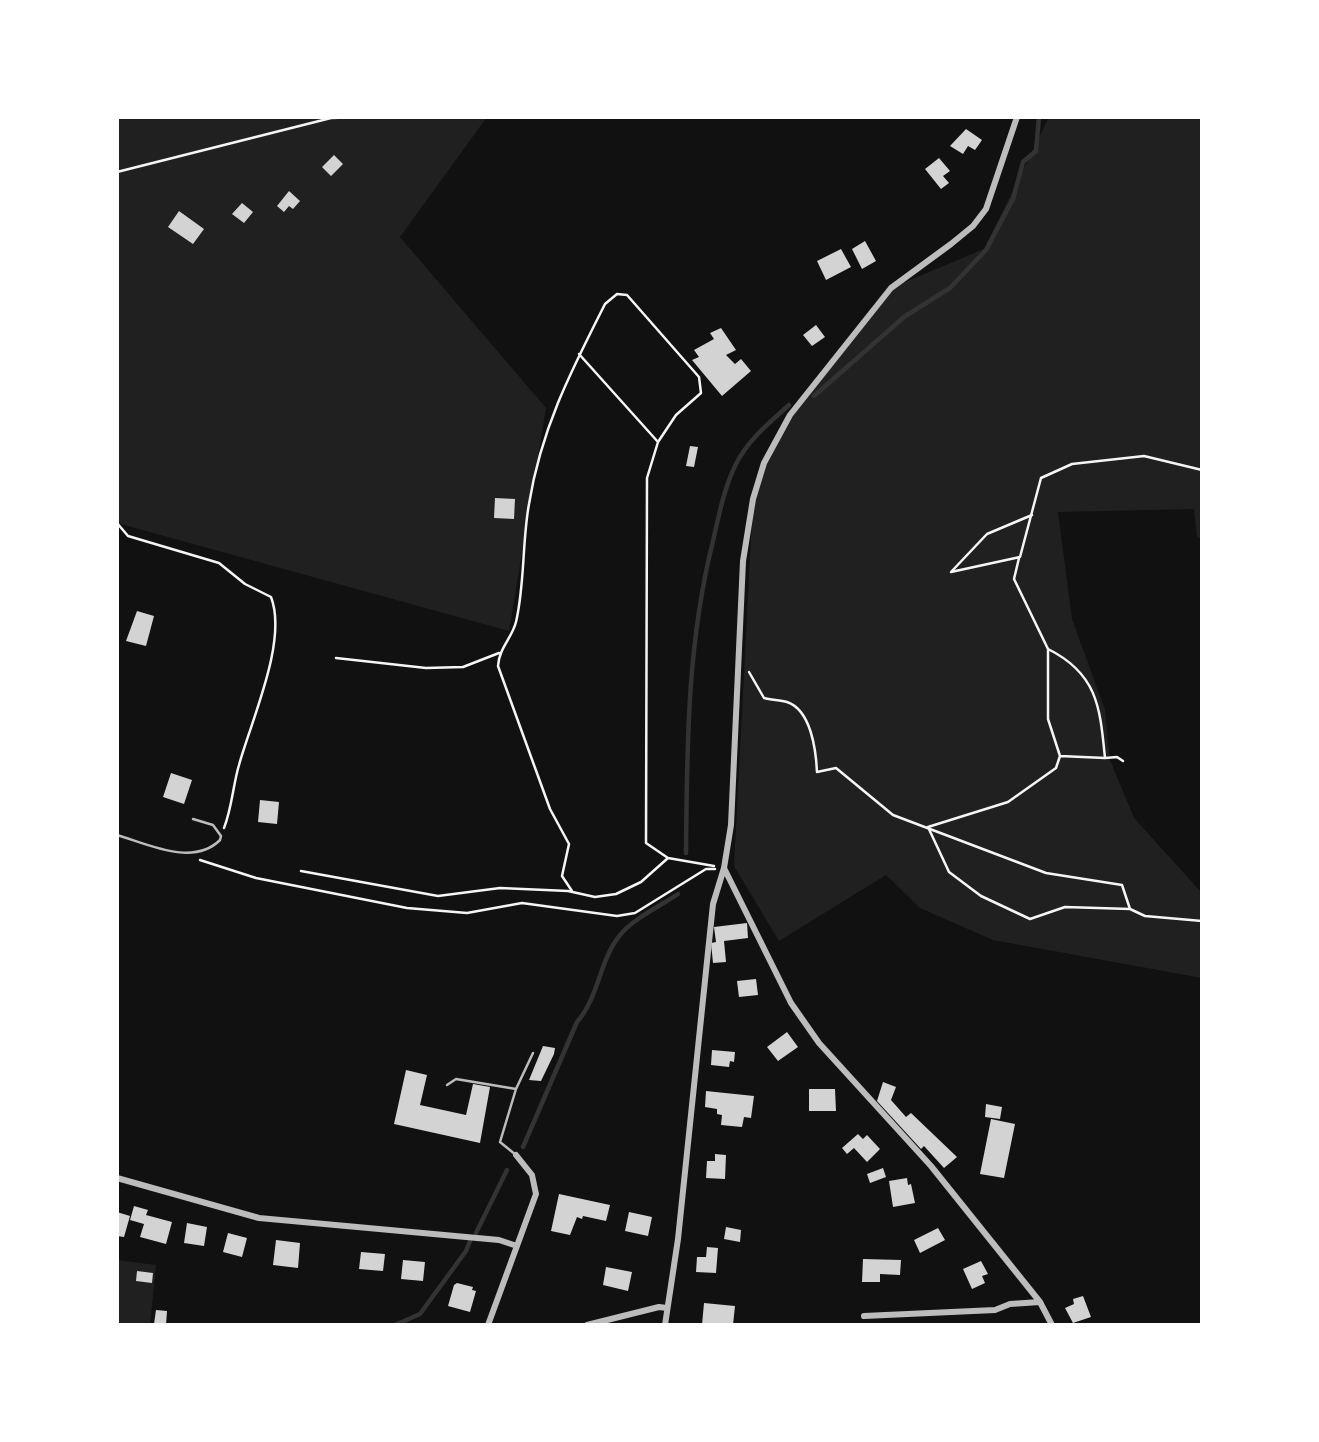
<!DOCTYPE html>
<style>
body{margin:0}
#map{position:relative;width:1319px;height:1442px;overflow:hidden;background:#111;font-family:Montserrat,sans-serif}
canvas{display:block}
.frame{position:absolute;inset:0;border:119px solid #fff;pointer-events:none}
</style>
<div id="map">
<canvas width="1319" height="1442"></canvas>
<div class="frame"></div>
</div>
<script>
const ctx = document.querySelector('canvas').getContext('2d');
ctx.lineJoin = 'round';
function fillPath(path, color) { ctx.fillStyle = color; ctx.fill(path, 'evenodd'); }
function strokePath(path, color, width, dash) { ctx.strokeStyle = color; ctx.lineWidth = width; ctx.lineCap = dash ? 'butt' : 'round'; ctx.setLineDash(dash || []); ctx.stroke(path); }
fillPath(new Path2D(`
 M117 117H487L400 237 546 408 509 631 117 523Z
 M1049 117H1202V539L1197 537 1194 509 1058 512 1072 619 1105 710 1110 760 1134 818 1202 893V978L993 940 920 908 886 875 779 941 734 866 753 499 764 463 790 415 891 288 984 249Z
 M117 1260 156 1265 150 1325H117Z`), '#202020');
strokePath(new Path2D(`
 M814 396 904 317 950 288 986 250 1013 199 1023 162 1036 151 1039 117
 M686 853C687 747 687 644 713 541 719 515 724 488 736 464 748 440 769 423 789 405
 M523 1147 577 1022C599 997 599 961 620 935 633 919 660 906 678 894
 M476 1233 507 1170
 M395 1325 420 1314 466 1251 470 1241`), '#333', 4.5);
fillPath(new Path2D(`
 M966 129 982 140 975 150 968 146 963 154 950 146Z
 M334 155 343 164 331 176 322 167Z
 M939 158 950 171 943 176 949 183 941 189 925 169Z
 M289 191 300 201 293 209 289 206 284 212 277 206Z
 M242 203 253 212 244 223 232 214Z
 M179 211 204 229 193 244 168 227Z
 M865 241 876 261 862 269 852 249Z
 M841 249 851 267 826 280 817 261Z
 M816 325 825 337 812 346 803 335Z
 M721 328 736 350 726 355 735 364 741 359 751 371 722 396 692 360 699 357 694 350 714 339 710 333Z
 M690 446 698 447 694 467 686 466Z
 M495 498 515 499 514 519 494 518Z
 M137 611 154 616 146 646 126 641Z
 M171 773 192 780 184 804 163 797Z
 M260 800 279 802 277 824 258 822Z
 M747 923 748 938 724 941 726 962 713 963 711 943 716 942 714 927Z
 M756 979 758 995 739 997 737 981Z
 M787 1032 798 1047 778 1061 767 1047Z
 M543 1046 555 1048 554 1054 541 1081 529 1080Z
 M712 1050 735 1052 734 1062 730 1061 729 1067 711 1065Z
 M406 1070 427 1075 420 1105 466 1115 473 1084 490 1087 480 1143 394 1124Z
 M883 1082 896 1087 891 1100 906 1117 911 1113 957 1157 944 1168 924 1146 921 1149 877 1101Z
 M809 1089H835L836 1111H809Z
 M706 1091 754 1096 751 1118 744 1117 742 1127 721 1125 722 1115 717 1114V1109L705 1107Z
 M986 1104 1002 1107 1000 1119 985 1117Z
 M991 1119 1015 1124 1004 1178 980 1174Z
 M858 1134 863 1139 867 1135 880 1149 867 1162 854 1148 847 1154 842 1148Z
 M715 1154 726 1155 725 1179 706 1178 707 1161H715Z
 M883 1168 886 1177 870 1183 867 1174Z
 M907 1178 908 1185 911 1184 915 1203 893 1207 889 1181Z
 M559 1194 610 1205 606 1221 583 1216 582 1219 577 1217 570 1235 551 1231Z
 M134 1206 148 1210 146 1215 172 1222 166 1244 140 1237 144 1224 130 1220Z
 M117 1212 130 1216 124 1237 117 1236Z
 M629 1212 652 1217 648 1236 625 1231Z
 M187 1223 207 1227 204 1246 184 1243Z
 M726 1227 741 1230 740 1242 724 1239Z
 M938 1228 945 1240 920 1253 914 1240Z
 M228 1233 247 1238 242 1257 223 1252Z
 M276 1240 300 1243 298 1268 273 1265Z
 M707 1247 718 1248 716 1273 696 1272 697 1257H706Z
 M361 1252 385 1254 383 1271 359 1269Z
 M863 1259 901 1260 900 1275 880 1274V1282H862Z
 M403 1260 425 1262 423 1281 401 1279Z
 M981 1261 988 1274 982 1276 985 1283 972 1289 963 1269Z
 M606 1267 632 1272 628 1291 603 1285Z
 M137 1271 153 1273 152 1283 136 1281Z
 M457 1283 473 1287 472 1290 476 1291 470 1312 448 1306 454 1285Z
 M1083 1296 1091 1317 1073 1323 1065 1308 1074 1304 1073 1299Z
 M704 1303 735 1306 733 1325H702Z
 M156 1310 167 1311 166 1325 154 1324Z`), '#d3d3d3');
strokePath(new Path2D(`
 M117 172 331 118 362 117
 M579 354 658 442
 M1032 515 987 534 951 572 1020 557 1041 478 1072 464 1144 456 1202 470
 M117 523 128 536 219 563 245 584 271 597C288 641 251 721 239 765 233 785 232 808 224 828
 M1048 649C1098 674 1100 708 1105 758L1060 756
 M336 658 426 668 463 667 499 653
 M749 672 764 698C771 700 780 700 787 702 811 710 816 750 817 772L836 768 893 815 1046 873 1122 885 1130 909 1145 916 1202 921
 M1105 758 1117 757 1123 761
 M928 827 1008 802 1056 768 1060 756 1048 719V649L1014 579 1019 558
 M928 827 949 872 981 896 1030 919 1065 907 1130 909
 M200 860 256 878 407 908 467 913 522 903 617 916 635 913 706 869H715
 M301 871 438 896 500 888 568 891 595 897 616 894 641 882 668 858 714 866
 M572 891 562 876 569 844 550 809 498 666C499 648 512 638 516 622 525 584 522 542 529 504 541 429 571 371 605 304L617 294 627 295 699 377 701 393 676 415 658 442 647 478 646 843 668 858`), '#f5f5f5', 2.5);
strokePath(new Path2D(`
 M117 835C148 844 193 867 220 840L221 836 213 825 193 819
 M447 1085 456 1079 516 1089 500 1142 516 1155
 M516 1089 533 1053`), '#bcbcbc', 2.5);
strokePath(new Path2D(`
 M724 868 791 1003 819 1043 931 1166 1040 1302 1052 1325
 M117 1178 259 1218 499 1240 517 1246
 M864 1316 995 1310 1010 1304 1040 1302
 M488 1325 536 1194 532 1175 516 1155
 M587 1325 659 1307 667 1308
 M665 1325 678 1239 713 904 724 868 731 825 743 561 753 499 764 463 790 415 891 288 951 244 973 226 986 209 1017 117`), '#bcbcbc', 6);
</script>
